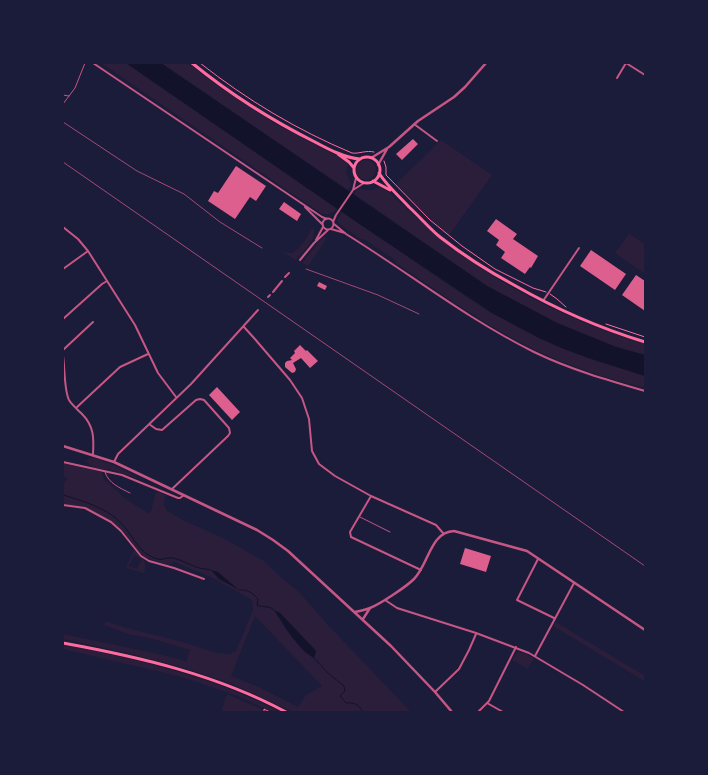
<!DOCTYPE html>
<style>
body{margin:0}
#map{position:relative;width:708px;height:775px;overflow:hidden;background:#1b1b3a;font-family:"Golos Text",sans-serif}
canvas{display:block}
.frame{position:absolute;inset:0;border:64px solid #1b1b3a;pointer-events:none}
</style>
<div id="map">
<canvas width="708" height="775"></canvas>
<div class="frame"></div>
</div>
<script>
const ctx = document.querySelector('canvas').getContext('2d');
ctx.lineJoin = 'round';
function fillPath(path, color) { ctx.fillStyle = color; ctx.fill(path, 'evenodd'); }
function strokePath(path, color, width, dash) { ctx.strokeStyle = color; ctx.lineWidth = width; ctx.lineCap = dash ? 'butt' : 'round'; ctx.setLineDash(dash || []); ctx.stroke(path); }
fillPath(new Path2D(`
 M101 63H126L336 208 335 211 328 215 322 214Z
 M161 63H188L218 86 272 122 345 160 348 163 346 172 351 185 348 190Z
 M441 140 492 175 449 235 429 218 396 184Z
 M356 170a10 10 0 1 1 20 0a10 10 0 1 1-20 0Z
 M380 186 390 193C410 211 430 232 452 248 510 291 575 323 645 344V355L616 347 557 323 487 286 354 194 358 189C366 190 373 192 380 186Z
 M342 212 464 295 492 313 520 328 564 349 645 376V388C602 377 559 363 519 342 476 319 436 290 396 263L395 260 364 239H360L338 223V219Z
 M312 228 314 229C316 241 303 251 296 260L281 251C284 252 288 253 291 253 299 251 309 235 312 228Z
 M629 234 645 244V274L615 253Z
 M323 237 327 238 308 266 302 263Z
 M92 457 116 466 137 477V478L111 470 95 468 85 461Z
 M63 463 102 472 104 480 107 482 127 500 148 513 151 511 156 491 165 495 164 504 166 510 183 520 223 538 264 561 285 581 298 591 330 627 411 712H293L232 684 185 668 123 652 63 639V634L163 655 182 660 186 662 190 650 149 638 128 634 104 625 106 621 108 622 123 627 179 641 217 653 229 654 236 651 253 610 252 600 213 578 174 562 169 565 149 559 143 556 122 530 110 520 84 507 63 504V485L67 478 63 476ZM274 610 280 613 316 651 295 639 287 631ZM255 616 322 686 306 695 298 707 259 687 231 676Z
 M134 550C142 559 148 560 144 573L126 568ZM134 555 142 559 137 569 129 566Z
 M556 622 645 676 644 681 553 626Z
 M63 645C138 659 213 677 280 712H273L238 696 182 677 63 649Z
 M518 651 534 658 528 669 512 660Z
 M227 694 268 712H221Z`), '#2a1e3b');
fillPath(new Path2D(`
 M126 63H161L487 286 557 323 616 347 645 355V376L591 359 564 349 539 338 492 313 358 223Z
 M211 570 218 572 239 590 219 579Z
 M274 610 280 613 316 651 314 658C296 648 285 625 274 610Z`), '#12122b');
strokePath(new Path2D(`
 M63 495C83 501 107 508 121 523 131 533 137 549 150 556 163 563 162 557 173 558 182 560 190 565 199 568 203 569 207 569 211 570
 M239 590C247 589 253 593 258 599L257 605C263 608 269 605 274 610
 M313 657 329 674 344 686 345 691 340 696 346 703C355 702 359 705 363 712`), '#12122b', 1);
fillPath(new Path2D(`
 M413 139 418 144 402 160 396 154Z
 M236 166 266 186 256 201 250 197 235 219 208 201 214 191 218 193Z
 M284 202 301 214 297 221 279 209Z
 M496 219 517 234 513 239 538 256 531 268 530 267 525 274 501 258 505 252 496 245 499 240 487 231Z
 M591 250 626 274 615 290 580 266Z
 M636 275 645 281V311L622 295Z
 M319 282 327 286 325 290 317 286Z
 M300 345 306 351 307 350 318 361 310 368 301 358 293 363 296 369 295 372 292 373 285 367V363L287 361 292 360 290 358 295 353 294 351Z
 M217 387 240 412 232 420 209 395Z
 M465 548 491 556 486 572 460 564Z`), '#dd5f8e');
strokePath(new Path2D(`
 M200 63C247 100 297 130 352 153 359 154 366 150 374 152
 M384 161 386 167V175L430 220 462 246 495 269 533 288 546 292
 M550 294 557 299 566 307
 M606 324 645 337
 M264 712V709L270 712`), '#ff6b9d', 1);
strokePath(new Path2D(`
 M63 95 69 96
 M63 104 75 88 85 63
 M105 472C108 483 120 488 130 493
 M360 517 390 532`), '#c65784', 1);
strokePath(new Path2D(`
 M93 63 322 217 327 219
 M626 63 645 75
 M617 78 626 63
 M414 124 437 141
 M353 190 356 178
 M305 207 323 225
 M322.5 224a5.5 5.5 0 1 1 11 0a5.5 5.5 0 1 1-11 0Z
 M333 222 336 215 353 190 364 183
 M334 224 346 234C409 273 467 319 534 352 569 369 607 380 645 391
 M63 227 78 239 88 251 135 325 158 373 176 397
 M331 229 345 233
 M316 240 323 227
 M300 260 314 243 328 230
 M63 269 88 251
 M285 277 289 273
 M273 292 282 281
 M268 297 270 295
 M543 301 579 248
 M63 319 102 284 107 281
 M244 327 254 338 290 380 302 398 309 419 312 451 319 464 335 476 371 496 436 525 443 533
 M63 350 93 322
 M63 356C65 368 64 390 69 400 72 405 78 410 82 414 94 426 94 438 93 454
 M76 408 120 367 148 354
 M149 424 156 429 162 430 196 400 200 399 204 400 229 428 230 433 228 436 172 489
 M63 462 122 475 178 498H180L184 495
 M114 462 118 454 191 384 258 310
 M371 496 350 532 351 537 421 570
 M63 505 85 508 111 522 121 531 141 556 149 561 174 568 204 579
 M538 559 517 600 554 618
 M385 600 397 608 476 633 529 653 583 685 624 712
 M535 656 574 583
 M435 692 459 669 469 650 476 634
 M487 703 503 712
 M478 712 489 701 516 647`), '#c65784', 2);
strokePath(new Path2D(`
 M371 158 389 147 418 121 454 97 465 87 486 63
 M378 165 387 149
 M63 446 114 462 257 530 273 540 288 551 391 646 435 692 452 712
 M355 612C360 611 365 610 370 608 380 604 406 587 414 579 429 564 430 532 454 531L527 551 645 630
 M363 619 370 608`), '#c65784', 2.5);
strokePath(new Path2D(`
 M192 63C230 94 271 120 315 142 328 149 345 158 360 159
 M338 154 349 162 354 168
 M354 170a13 13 0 1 1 26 0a13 13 0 1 1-26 0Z
 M379 173C387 186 399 196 409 207 420 217 429 228 440 237 463 255 488 271 514 285 556 309 599 328 645 342
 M373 181 390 190
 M63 643C140 657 217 675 286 712`), '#ff6b9d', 3);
strokePath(new Path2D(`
 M63 122 137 171 184 194 220 222 262 248
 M63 162 645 566
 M306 269 378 295 419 314`), '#a44b75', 1);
</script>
